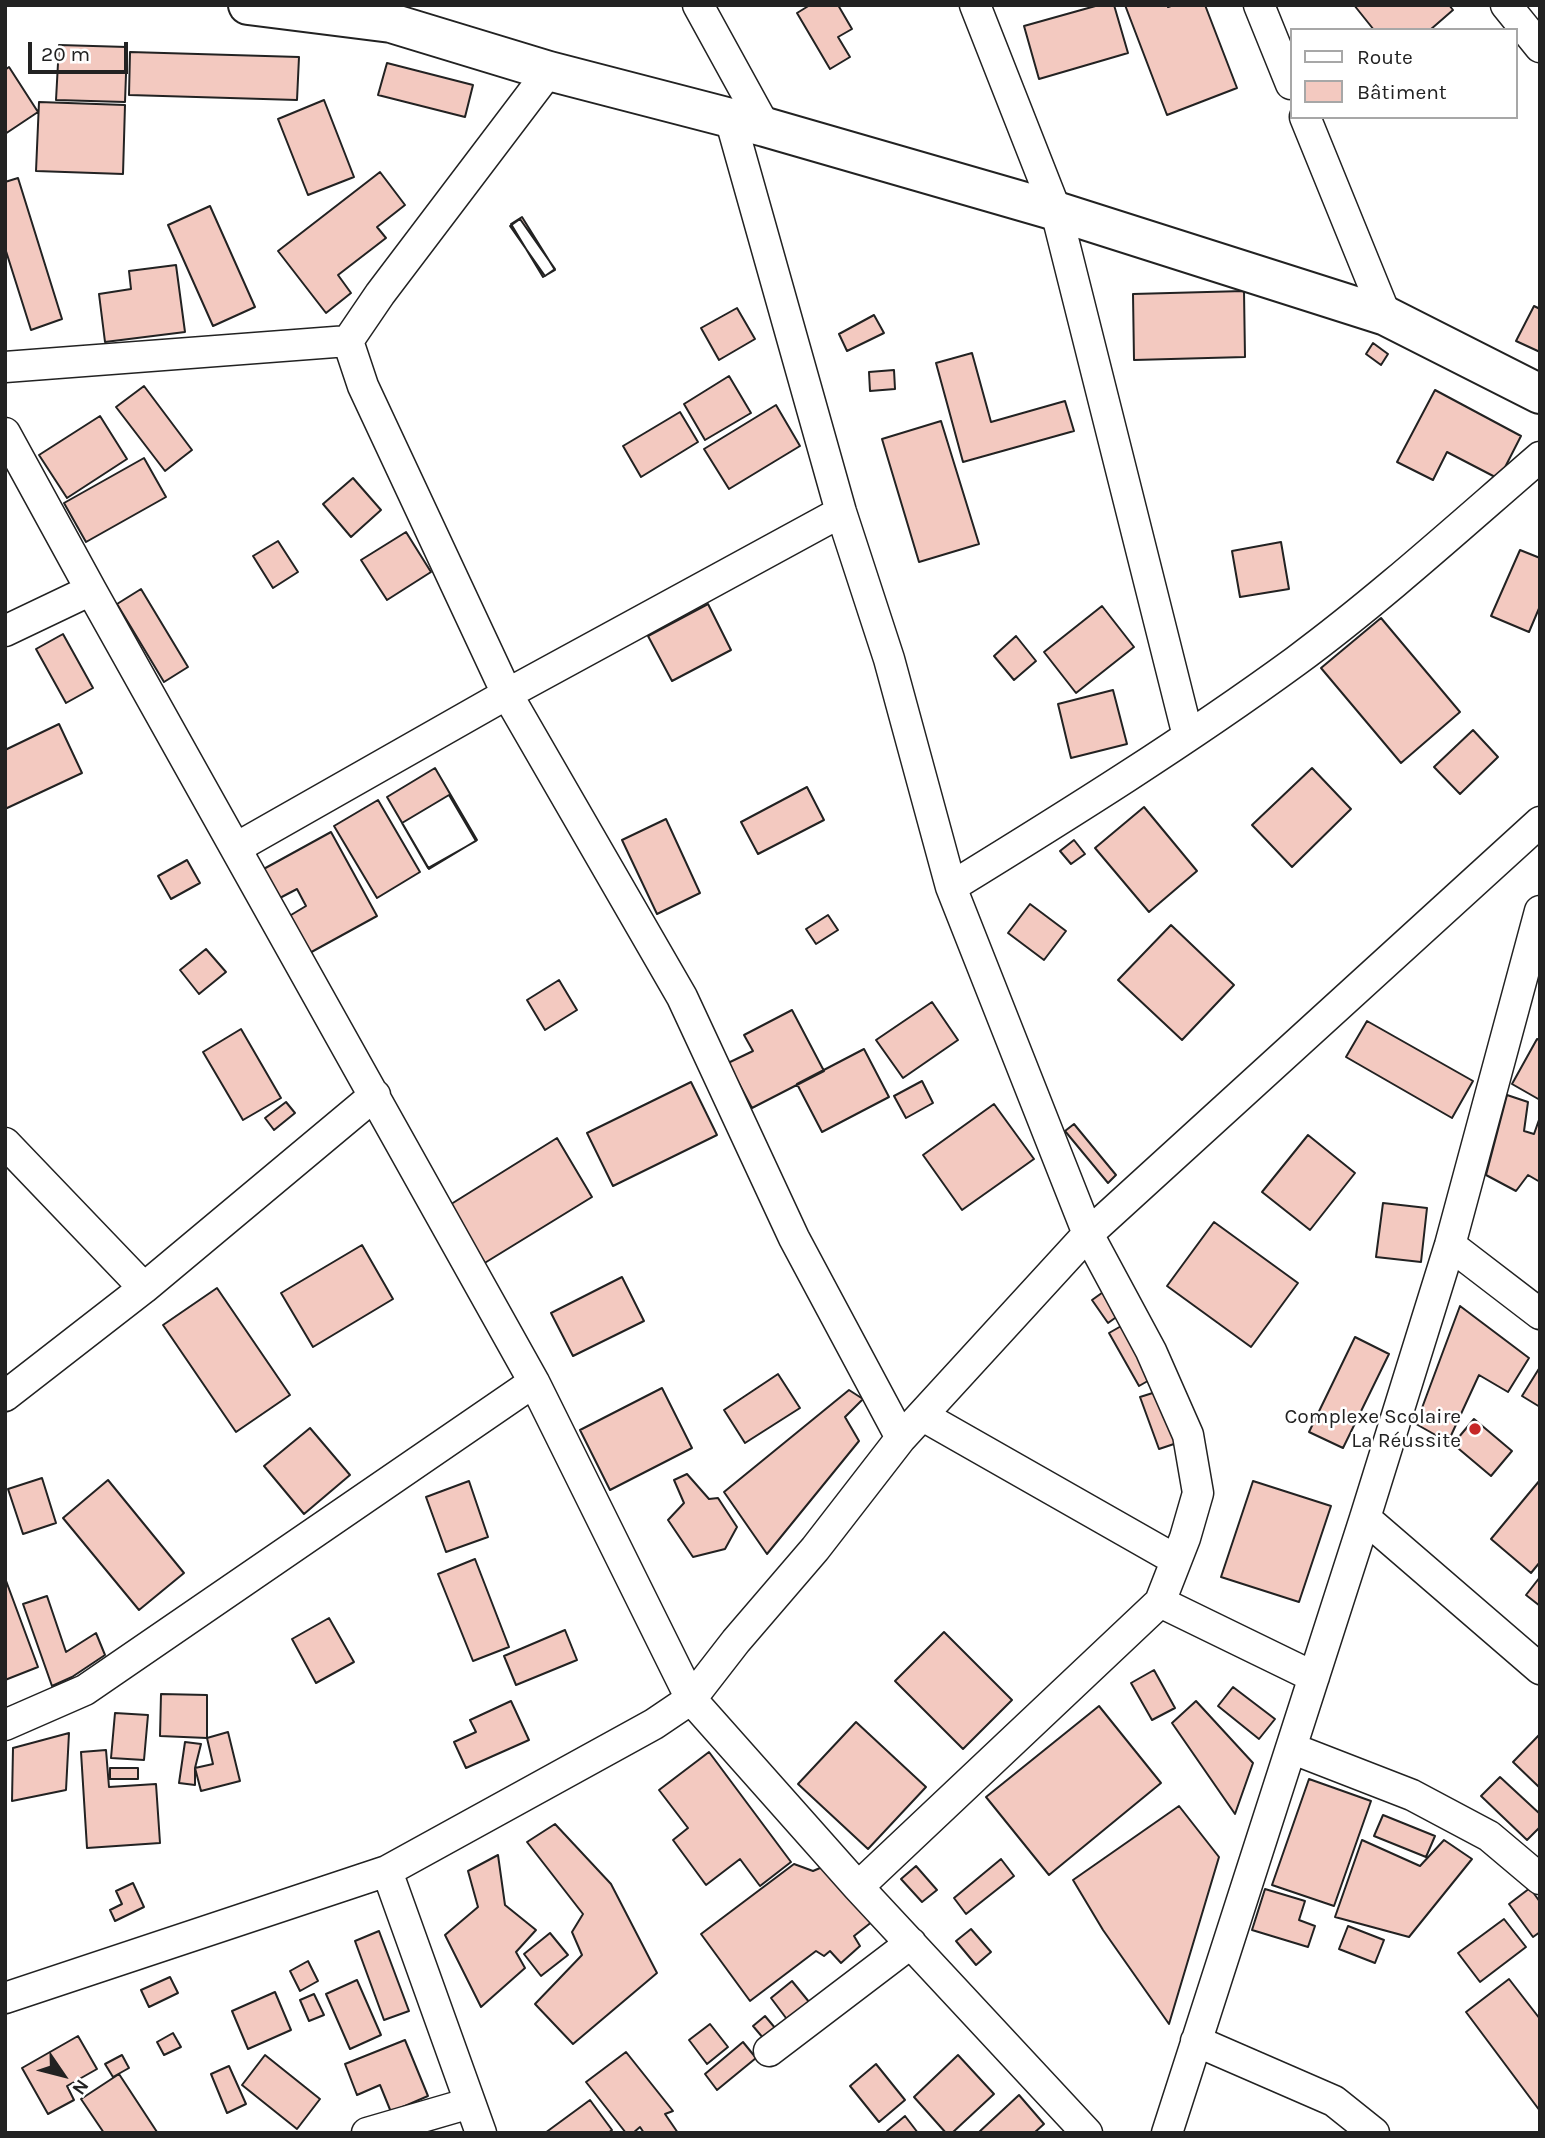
<!DOCTYPE html>
<meta charset="utf-8">
<style>
body{margin:0}
#map{position:relative;width:1545px;height:2138px;overflow:hidden;background:#fff;font-family:Karla,sans-serif}
canvas{display:block}
.frame{position:absolute;inset:0;border:7px solid #222;pointer-events:none}
.legend{position:absolute;left:1290px;top:28px;width:228px;height:91px;box-sizing:border-box;background:#fff;border:2px solid #a7a7a7;margin:0;padding:9px 12px;list-style:none;font-size:21px;color:#222}
.legend li{display:flex;align-items:center;gap:14px;height:35px}
.legend b{width:35px;border:2px solid #a7a7a7}
.north{position:absolute;left:28px;top:2040px;width:70px;height:70px;-webkit-text-stroke:5px #fff;paint-order:stroke;rotate:125deg;font-size:19px;font-weight:700;line-height:28px;text-align:center;color:#222}
.north::after{content:'';display:block;margin:auto;width:24px;height:32px;background:#222;clip-path:polygon(50% 0,100% 100%,50% 72%,0 100%)}
.scale{position:absolute;left:28px;top:42px;width:100px;height:32px;box-sizing:border-box;border:4px solid #222;border-top:0;padding-left:9px;font-size:21px;line-height:24px;white-space:nowrap;color:#222;-webkit-text-stroke:5px #fff;paint-order:stroke}
</style>
<div id="map">
<canvas width="1545" height="2138"></canvas>
<div class="frame"></div>
<ul class="legend">
<li><b style="height:9px;background:#fff"></b>Route</li>
<li><b style="height:19px;background:#f3c9c0"></b>Bâtiment</li>
</ul>
<div class="north">N</div>
<div class="scale">20 m</div>
</div>
<script>
const ctx = document.querySelector('canvas').getContext('2d');
ctx.lineJoin = 'round';
function fillPath(path, color) { ctx.fillStyle = color; ctx.fill(path, 'evenodd'); }
function strokePath(path, color, width, dash) { ctx.strokeStyle = color; ctx.lineWidth = width; ctx.lineCap = dash ? 'butt' : 'round'; ctx.setLineDash(dash || []); ctx.stroke(path); }
function drawText(font, color, halo, rows, align = 'center') {
  ctx.font = font + ' Karla,sans-serif'; ctx.lineWidth = 5; ctx.setLineDash([]); ctx.textBaseline = 'middle'; ctx.strokeStyle = halo; ctx.fillStyle = color; for (const [text, x, y, turn = 0] of rows) {
    ctx.save(); ctx.translate(x, y); ctx.rotate((+turn || 0) * Math.PI / 180); ctx.textAlign = isNaN(turn) ? turn : align; if (halo) ctx.strokeText(text, 0, 0); ctx.fillText(text, 0, 0); ctx.restore();
  }
}
const building = new Path2D(`
 M810 5H838L852 29 838 37 850 57 830 69 797 13Z
 M1099 5H1114L1128 53 1039 79 1024 26Z
 M1125 5H1167L1168 7 1174 5H1205L1237 88 1167 115Z
 M1354 5H1449L1453 10 1430 30H1374Z
 M59 45 127 47 125 102 56 100Z
 M130 52 299 57 297 100 129 95Z
 M387 63 473 85 465 117 378 95Z
 M9 67 38 112 5 134V70Z
 M324 100 354 177 308 195 278 119Z
 M39 102 125 105 123 174 36 171Z
 M380 172 405 205 377 227 386 238 338 275 351 293 326 313 278 251Z
 M18 178 62 319 31 330 5 248V182Z
 M210 206 255 307 213 326 168 225Z
 M522 217 555 270 543 277 511 224Z
 M520 219 555 269 545 276 510 226Z
 M176 265 185 332 105 342 99 294 131 289 129 271Z
 M1244 291 1245 357 1134 360 1133 294Z
 M1534 306 1540 309V352L1516 341Z
 M737 308 755 339 719 360 701 328Z
 M874 315 884 333 847 351 839 334Z
 M1373 343 1388 354 1381 365 1366 354Z
 M972 353 991 422 1065 401 1074 431 963 462 936 363Z
 M894 370 895 389 870 391 869 372Z
 M729 376 751 413 705 440 684 404Z
 M144 386 192 450 165 471 116 407Z
 M1435 390 1521 436 1499 479 1447 452 1433 480 1397 462Z
 M776 405 800 446 729 489 704 449Z
 M680 412 698 442 641 477 623 446Z
 M100 416 127 459 67 498 39 455Z
 M941 421 979 544 919 562 882 439Z
 M144 458 166 497 86 542 64 503Z
 M353 478 381 510 351 537 323 504Z
 M406 532 431 572 387 600 361 560Z
 M278 541 298 572 273 588 253 556Z
 M1281 542 1289 589 1240 597 1232 551Z
 M1520 550 1540 558V606L1529 632 1491 616Z
 M141 589 188 667 164 682 117 604Z
 M708 604 731 650 672 681 648 636Z
 M1102 606 1134 647 1076 693 1044 652Z
 M1381 618 1460 712 1401 763 1321 668Z
 M63 634 93 688 66 703 36 649Z
 M1016 636 1036 661 1014 680 994 656Z
 M1113 690 1127 744 1071 758 1058 704Z
 M59 724 82 773 5 809V750Z
 M1473 730 1498 757 1460 794 1434 767Z
 M435 768 477 840 429 869 387 797Z
 M1312 768 1351 809 1292 867 1252 825Z
 M807 787 824 820 758 854 741 822Z
 M449 795 476 841 428 868 402 823Z
 M378 800 420 872 377 898 334 826Z
 M1144 807 1197 871 1149 912 1095 848Z
 M666 819 700 893 657 914 622 840Z
 M331 832 377 916 306 955 286 918 306 906 297 889 276 900 260 871Z
 M1074 840 1085 854 1071 864 1060 851Z
 M187 860 200 883 171 899 158 876Z
 M1030 904 1066 931 1044 960 1008 933Z
 M828 915 838 930 816 944 806 929Z
 M1171 925 1234 985 1182 1040 1118 980Z
 M206 949 226 972 199 994 180 970Z
 M559 980 577 1010 545 1030 527 1000Z
 M932 1002 958 1040 903 1078 876 1040Z
 M792 1010 824 1071 752 1108 728 1063 753 1051 744 1035Z
 M1367 1021 1473 1081 1452 1118 1346 1057Z
 M241 1029 281 1098 243 1120 203 1052Z
 M1537 1039 1540 1040V1100L1512 1084Z
 M864 1049 889 1097 822 1132 797 1084Z
 M922 1081 933 1103 906 1118 894 1096Z
 M691 1082 717 1135 613 1186 587 1133Z
 M1507 1095 1528 1102 1524 1131 1534 1134 1540 1117V1182L1528 1175 1516 1191 1486 1175Z
 M286 1102 295 1113 274 1130 265 1118Z
 M994 1104 1034 1159 962 1210 923 1155Z
 M1074 1124 1116 1175 1108 1183 1065 1131Z
 M1308 1135 1355 1173 1310 1230 1262 1192Z
 M557 1138 592 1197 483 1264 448 1206Z
 M1383 1203 1427 1208 1421 1262 1376 1257Z
 M1214 1222 1298 1283 1251 1347 1167 1286Z
 M362 1245 393 1299 313 1347 281 1293Z
 M622 1277 644 1321 573 1356 551 1313Z
 M217 1288 290 1395 236 1432 163 1325Z
 M1106 1290 1122 1313 1108 1323 1092 1300Z
 M1460 1306 1529 1358 1508 1392 1479 1375 1448 1442 1416 1424Z
 M1123 1325 1153 1378 1139 1386 1109 1333Z
 M1355 1337 1389 1354 1343 1448 1309 1432Z
 M1540 1367V1407L1522 1396Z
 M778 1374 800 1408 745 1443 724 1410Z
 M662 1388 692 1448 610 1490 580 1430Z
 M849 1390 863 1399 845 1417 859 1441 767 1554 724 1492Z
 M1159 1391 1177 1443 1159 1449 1140 1397Z
 M1474 1419 1512 1451 1491 1476 1453 1444Z
 M310 1428 350 1475 304 1514 264 1466Z
 M687 1474 709 1499 718 1498 737 1527 725 1549 693 1557 668 1520 684 1503 674 1480Z
 M42 1478 56 1523 23 1534 8 1489Z
 M108 1480 184 1573 139 1610 63 1518Z
 M1540 1480V1562L1531 1573 1491 1539Z
 M469 1481 488 1537 446 1552 426 1497Z
 M1253 1481 1331 1506 1299 1602 1221 1577Z
 M475 1559 509 1647 473 1661 438 1574Z
 M1540 1577V1606L1526 1595Z
 M5 1578 38 1667 5 1680Z
 M47 1596 66 1652 96 1633 105 1655 72 1677 52 1686 23 1604Z
 M329 1618 354 1662 316 1683 292 1639Z
 M565 1630 577 1660 516 1685 504 1656Z
 M944 1632 1012 1700 963 1749 895 1681Z
 M1154 1670 1175 1708 1152 1720 1131 1683Z
 M1233 1687 1275 1719 1259 1739 1218 1706Z
 M161 1694 207 1695V1738L160 1736Z
 M511 1701 529 1740 466 1768 454 1742 476 1732 470 1720Z
 M1196 1701 1253 1763 1235 1814 1172 1723Z
 M1099 1706 1161 1783 1049 1875 986 1797Z
 M115 1713 148 1715 144 1760 111 1758Z
 M856 1722 926 1787 868 1849 798 1784Z
 M228 1732 240 1781 201 1791 195 1768 213 1764 207 1738Z
 M69 1733 66 1790 12 1801 13 1748Z
 M1540 1734V1788L1513 1762Z
 M185 1742 201 1744 195 1768V1785L179 1783Z
 M106 1750 109 1787 156 1784 160 1843 87 1848 81 1752Z
 M709 1752 791 1862 760 1886 740 1859 706 1885 673 1840 688 1828 659 1790Z
 M110 1768H138V1779H110Z
 M1500 1777 1540 1814V1827L1527 1840 1481 1796Z
 M1309 1779 1371 1801 1334 1906 1272 1885Z
 M1179 1806 1219 1857 1169 2024 1103 1930 1073 1880Z
 M1383 1815 1435 1836 1426 1857 1374 1836Z
 M555 1824 611 1884 657 1973 573 2044 535 2004 582 1955 572 1932 583 1914 527 1842Z
 M1362 1840 1420 1866 1444 1840 1472 1859 1409 1937 1335 1917Z
 M498 1855 505 1905 536 1930 516 1952 525 1968 481 2007 445 1935 478 1907 468 1871Z
 M1001 1859 1014 1876 966 1914 954 1898Z
 M794 1864 813 1871 827 1865 873 1921 854 1936 860 1946 841 1963 830 1951 824 1956 816 1951 750 2001 701 1934Z
 M916 1866 937 1890 922 1902 901 1879Z
 M133 1883 144 1907 115 1921 110 1910 122 1904 116 1891Z
 M1530 1888 1540 1902V1932L1533 1937 1509 1904Z
 M1265 1889 1305 1901 1299 1920 1315 1926 1308 1947 1252 1930Z
 M1504 1919 1526 1947 1480 1982 1458 1953Z
 M1348 1926 1384 1940 1375 1963 1339 1949Z
 M971 1929 991 1952 976 1965 956 1941Z
 M379 1931 409 2011 384 2020 355 1941Z
 M550 1933 568 1955 541 1976 524 1954Z
 M308 1961 318 1981 300 1991 290 1971Z
 M170 1977 178 1993 149 2007 141 1990Z
 M1509 1979 1540 2019V2111L1466 2012Z
 M357 1980 381 2035 350 2049 326 1994Z
 M792 1981 814 2008 792 2026 771 1998Z
 M275 1992 291 2030 248 2049 232 2011Z
 M314 1994 324 2015 309 2021 300 2000Z
 M765 2016 781 2035 769 2045 753 2026Z
 M710 2024 728 2047 707 2064 689 2040Z
 M173 2033 181 2047 164 2055 157 2042Z
 M78 2036 97 2069 67 2086 74 2100 48 2114 22 2068Z
 M405 2040 428 2096 391 2112 380 2085 357 2095 345 2064Z
 M743 2042 756 2058 717 2090 705 2074Z
 M626 2052 673 2111 665 2114 678 2133H644L640 2127 633 2133H626L586 2082Z
 M122 2055 129 2068 113 2077 105 2064Z
 M265 2055 320 2099 297 2129 242 2085Z
 M958 2055 994 2094 952 2133H946L914 2097Z
 M876 2064 905 2100 879 2122 850 2086Z
 M229 2066 246 2104 227 2113 211 2074Z
 M119 2074 157 2132 156 2133H104L81 2099Z
 M1019 2095 1044 2124 1034 2133H978Z
 M590 2100 612 2130 608 2133H545Z
 M905 2116 918 2133H888L887 2131Z`);
fillPath(building, '#f3c9c0');
strokePath(building, '#222', 2);
const minor = new Path2D(`
 M698 5 765 127
 M975 5 1056 211 1188 736
 M1259 5 1291 84
 M1506 5 1540 47
 M1305 117 1386 316
 M730 118 841 512 889 659 951 887 1088 1234 1151 1351 1188 1435 1198 1493 1185 1538 1160 1602 858 1887
 M348 341 363 386 507 694 682 997 794 1238 901 1438
 M348 341 380 294 549 71
 M5 367 348 341
 M5 433 91 590 534 1382 691 1699 858 1887 1087 2133
 M5 631 91 590
 M236 848 507 694 841 512
 M951 887C1068 815 1185 742 1296 661 1381 598 1460 526 1540 457
 M5 1143 144 1288
 M1450 1245 1540 1314
 M5 1396 144 1288 375 1095
 M923 1416 1176 1560
 M1365 1518 1540 1669
 M1160 1602 1314 1677
 M5 1725 85 1690 534 1382
 M1291 1748 1412 1795 1489 1836 1540 1879
 M387 1871 481 2133
 M5 1998 387 1871 654 1724 691 1699 736 1641 815 1549 901 1438 1088 1234 1540 822
 M1196 2041 1334 2101 1374 2133
 M769 2051 911 1943
 M367 2133 470 2103
 M1167 2133 1365 1518 1450 1245 1540 911`);
const tertiary = new Path2D(`
 M248 5 391 23 549 71 765 127 1056 211 1386 316 1540 394`);
strokePath(minor, '#222', 33);
strokePath(tertiary, '#222', 42);
strokePath(minor, '#fff', 30);
strokePath(tertiary, '#fff', 38);
for (const [x, y, r, color] of [
 [1475,1429,7,"#c62828"]
]) { const dot = new Path2D(); dot.arc(x, y, r, 0, 2 * Math.PI); ctx.fillStyle = color; ctx.fill(dot); strokePath(dot, '#fff', 2.5); }
drawText('21px', '#222', '#fff', [
 ["Complexe Scolaire",1461,1417],
 ["La Réussite",1461,1441]
], 'right');
</script>
